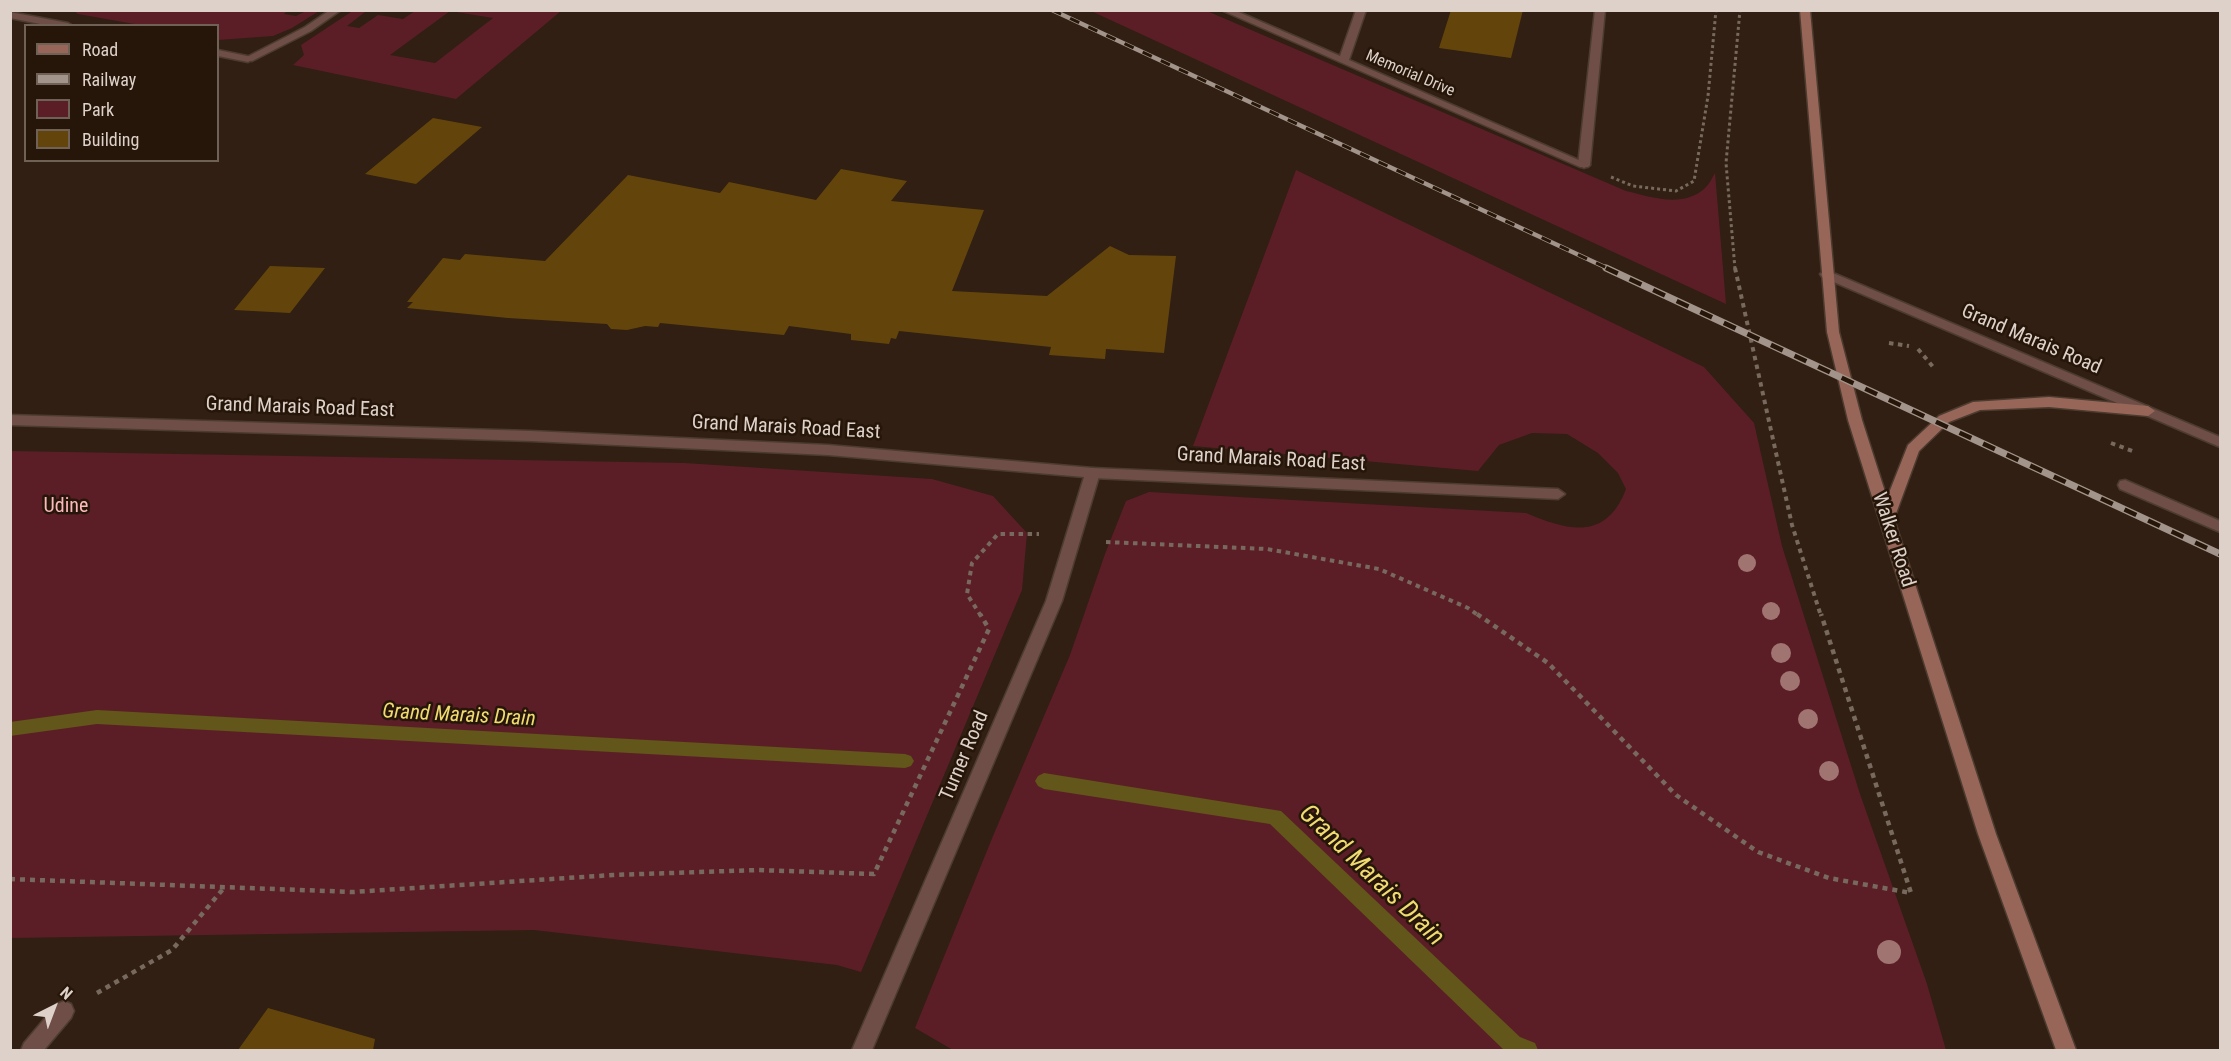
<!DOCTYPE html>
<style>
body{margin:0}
#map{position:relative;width:2231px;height:1061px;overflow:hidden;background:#301f12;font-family:"Roboto Condensed",sans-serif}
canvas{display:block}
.frame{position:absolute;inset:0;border:12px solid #ddd1c9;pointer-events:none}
.legend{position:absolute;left:24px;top:24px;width:195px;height:138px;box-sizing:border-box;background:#261609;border:2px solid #6f6156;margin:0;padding:8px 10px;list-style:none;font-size:18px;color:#ddd1c9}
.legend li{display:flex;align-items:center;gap:12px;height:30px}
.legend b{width:30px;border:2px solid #6f6156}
.north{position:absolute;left:24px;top:977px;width:60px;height:60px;-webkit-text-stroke:4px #261609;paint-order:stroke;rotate:42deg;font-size:16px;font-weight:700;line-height:24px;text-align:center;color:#ddd1c9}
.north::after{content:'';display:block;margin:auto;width:21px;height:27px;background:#ddd1c9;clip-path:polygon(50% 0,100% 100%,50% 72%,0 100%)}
</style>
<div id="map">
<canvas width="2231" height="1061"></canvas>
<div class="frame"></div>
<ul class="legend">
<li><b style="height:8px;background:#976658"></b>Road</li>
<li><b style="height:8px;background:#a2948a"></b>Railway</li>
<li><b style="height:16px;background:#5b1e26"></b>Park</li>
<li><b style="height:16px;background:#63450c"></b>Building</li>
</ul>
<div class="north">N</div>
</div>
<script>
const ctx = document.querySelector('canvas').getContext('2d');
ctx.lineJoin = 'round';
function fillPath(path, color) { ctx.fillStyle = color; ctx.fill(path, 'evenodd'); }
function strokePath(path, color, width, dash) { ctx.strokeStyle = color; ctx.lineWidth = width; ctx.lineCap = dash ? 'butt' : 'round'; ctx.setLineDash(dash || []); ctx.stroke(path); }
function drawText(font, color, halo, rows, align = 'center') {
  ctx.font = font + ' "Roboto Condensed",sans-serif'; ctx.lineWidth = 5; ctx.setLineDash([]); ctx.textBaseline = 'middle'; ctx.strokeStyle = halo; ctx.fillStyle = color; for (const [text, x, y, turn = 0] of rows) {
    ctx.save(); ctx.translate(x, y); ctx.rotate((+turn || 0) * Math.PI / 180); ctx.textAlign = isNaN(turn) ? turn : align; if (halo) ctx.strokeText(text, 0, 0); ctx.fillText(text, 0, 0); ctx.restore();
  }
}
fillPath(new Path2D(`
 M288 10 284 14 296 16 306 11H319L292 28 273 36 218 40V26L140 25 78 14 74 11Z
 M354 10 365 12 347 26 359 28 378 15 403 19 415 11H561L456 99 293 65 304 55 301 45ZM450 11 493 18 435 63 390 55Z
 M1091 11H1207L1626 191C1651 197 1682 208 1704 189 1709 185 1712 178 1715 173L1726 304Z
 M1296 170 1704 367 1754 423 1782 546 1860 794 1927 984 1946 1050H953L915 1028 993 836 1070 655 1105 554 1126 501 1149 492 1526 513C1569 531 1606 541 1626 489L1618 473 1598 453 1567 434 1532 433 1499 445 1478 471 1193 446Z
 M10 451 684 463 932 479 993 496 1027 533 1022 590 861 972 837 965 534 930 11 938Z`), '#5b1e26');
fillPath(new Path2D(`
 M97 710 905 754 911 756 914 761 911 766 905 768 97 724 10 736V722Z
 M1044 773 1281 811 1520 1037 1535 1043 1538 1050H1504L1270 824 1044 789 1038 786 1035 781 1038 776Z`), '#62561a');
fillPath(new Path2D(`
 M1451 10H1523L1511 58 1439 48Z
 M433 118 482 127 416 184 365 174Z
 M841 169 907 181 891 201 984 210 952 291 1047 296 1110 246 1129 255 1176 256 1164 353 1106 349 1105 359 1049 355 1051 347 899 331 896 339 891 338 889 344 851 340V334L789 326 784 335 660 323 658 327 645 326 627 330 611 329 607 324 508 318 407 308 413 302H407L443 258 460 260 465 254 545 261 628 175 720 193 729 182 816 200Z
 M270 266 325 268 290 313 234 310Z
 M268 1008 375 1039 373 1050H238Z`), '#63450c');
const service = new Path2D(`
 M330 10H341L311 31 252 61 243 59 305 27Z
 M1595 10H1605L1590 165 1584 168 1578 165Z
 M2125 480 2220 521V532L2120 489 2118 485 2120 481Z`);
const minor = new Path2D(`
 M1221 10H1234L1340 56 1356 10H1366L1349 60 1590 165 1588 167H1580Z
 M10 12 68 23 73 26H50L10 18Z
 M218 50 252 57 253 59 248 62 218 56Z
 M1093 468 1558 489 1565 494 1558 499 1093 478 1086 473Z
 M64 1001 71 1004 74 1011 71 1018 44 1050H21L24 1043 57 1004Z`);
const tertiary = new Path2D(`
 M1826 270 2220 437V447L1822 277 1820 274Z
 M10 415 531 431 828 445 1093 468 1100 473 1062 601 872 1050H852L1046 601 1084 477 828 455 531 441 10 425Z`);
const secondary = new Path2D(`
 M1800 10H1810L1839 332 1862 420 1887 498 1908 445 1939 416 1973 402 2049 397 2148 406 2155 411 2148 416 2049 407 1980 410 1949 422 1919 451 1894 519 1996 834 2076 1050H2056L1978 834 1848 420 1827 332Z`);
strokePath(service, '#4c3b2f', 3);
strokePath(minor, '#4c3b2f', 3);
strokePath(tertiary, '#4c3b2f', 3);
strokePath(secondary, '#4c3b2f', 3);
strokePath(new Path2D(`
 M1611 177 1633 186 1676 191 1694 181 1708 96 1716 10
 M1735 269 1726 163 1740 10`), '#78695e', 3, [3, 3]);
strokePath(new Path2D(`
 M1735 268 1792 525 1821 616
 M1889 343 1909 346
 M1918 349 1934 368
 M2111 443 2135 452
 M1106 542 1267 549 1379 569 1468 608 1479 616
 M981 616 967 594 972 563 998 534H1039`), '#78695e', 4, [4.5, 4.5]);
strokePath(new Path2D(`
 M1477 614 1548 663 1676 795 1758 852 1829 878 1911 893 1821 614
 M10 879 353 892 613 875 758 870 874 874 989 629 980 614
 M97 993 172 950 223 889`), '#78695e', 4.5, [5, 5]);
fillPath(service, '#6e4e46');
fillPath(minor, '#6e4e46');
fillPath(tertiary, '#6e4e46');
fillPath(secondary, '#976658');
const railFar1 = new Path2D(`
 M1052 10 1609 269`);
const rail = new Path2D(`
 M1606 268 2220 554`);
strokePath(railFar1, '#a2948a', 4.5);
strokePath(rail, '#a2948a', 7);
strokePath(railFar1, '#261609', 3, [10]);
strokePath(rail, '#261609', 4.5, [13]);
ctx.fillStyle = '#a07470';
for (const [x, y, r] of [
 [1747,563,9],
 [1771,611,9],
 [1781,653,10],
 [1790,681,10],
 [1808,719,10],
 [1829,771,10],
 [1889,952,12]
]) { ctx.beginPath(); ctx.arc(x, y, r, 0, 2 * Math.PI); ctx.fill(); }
drawText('16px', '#ddd1c9', '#261609', [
 ["Memorial Drive",1410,74,23]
]);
drawText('20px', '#ddd1c9', '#261609', [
 ["Grand Marais Road",2031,340,23],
 ["Grand Marais Road East",300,408,2],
 ["Grand Marais Road East",786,428,3],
 ["Grand Marais Road East",1271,460,3],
 ["Walker Road",1893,540,72],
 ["Turner Road",965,756,-67]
]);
drawText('20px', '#fcb9bc', '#261609', [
 ["Udine",66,507]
]);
drawText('italic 21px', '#f0db70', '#261609', [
 ["Grand Marais Drain",459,716,3]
]);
drawText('italic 26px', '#f0db70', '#261609', [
 ["Grand Marais Drain",1371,876,44]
]);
</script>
